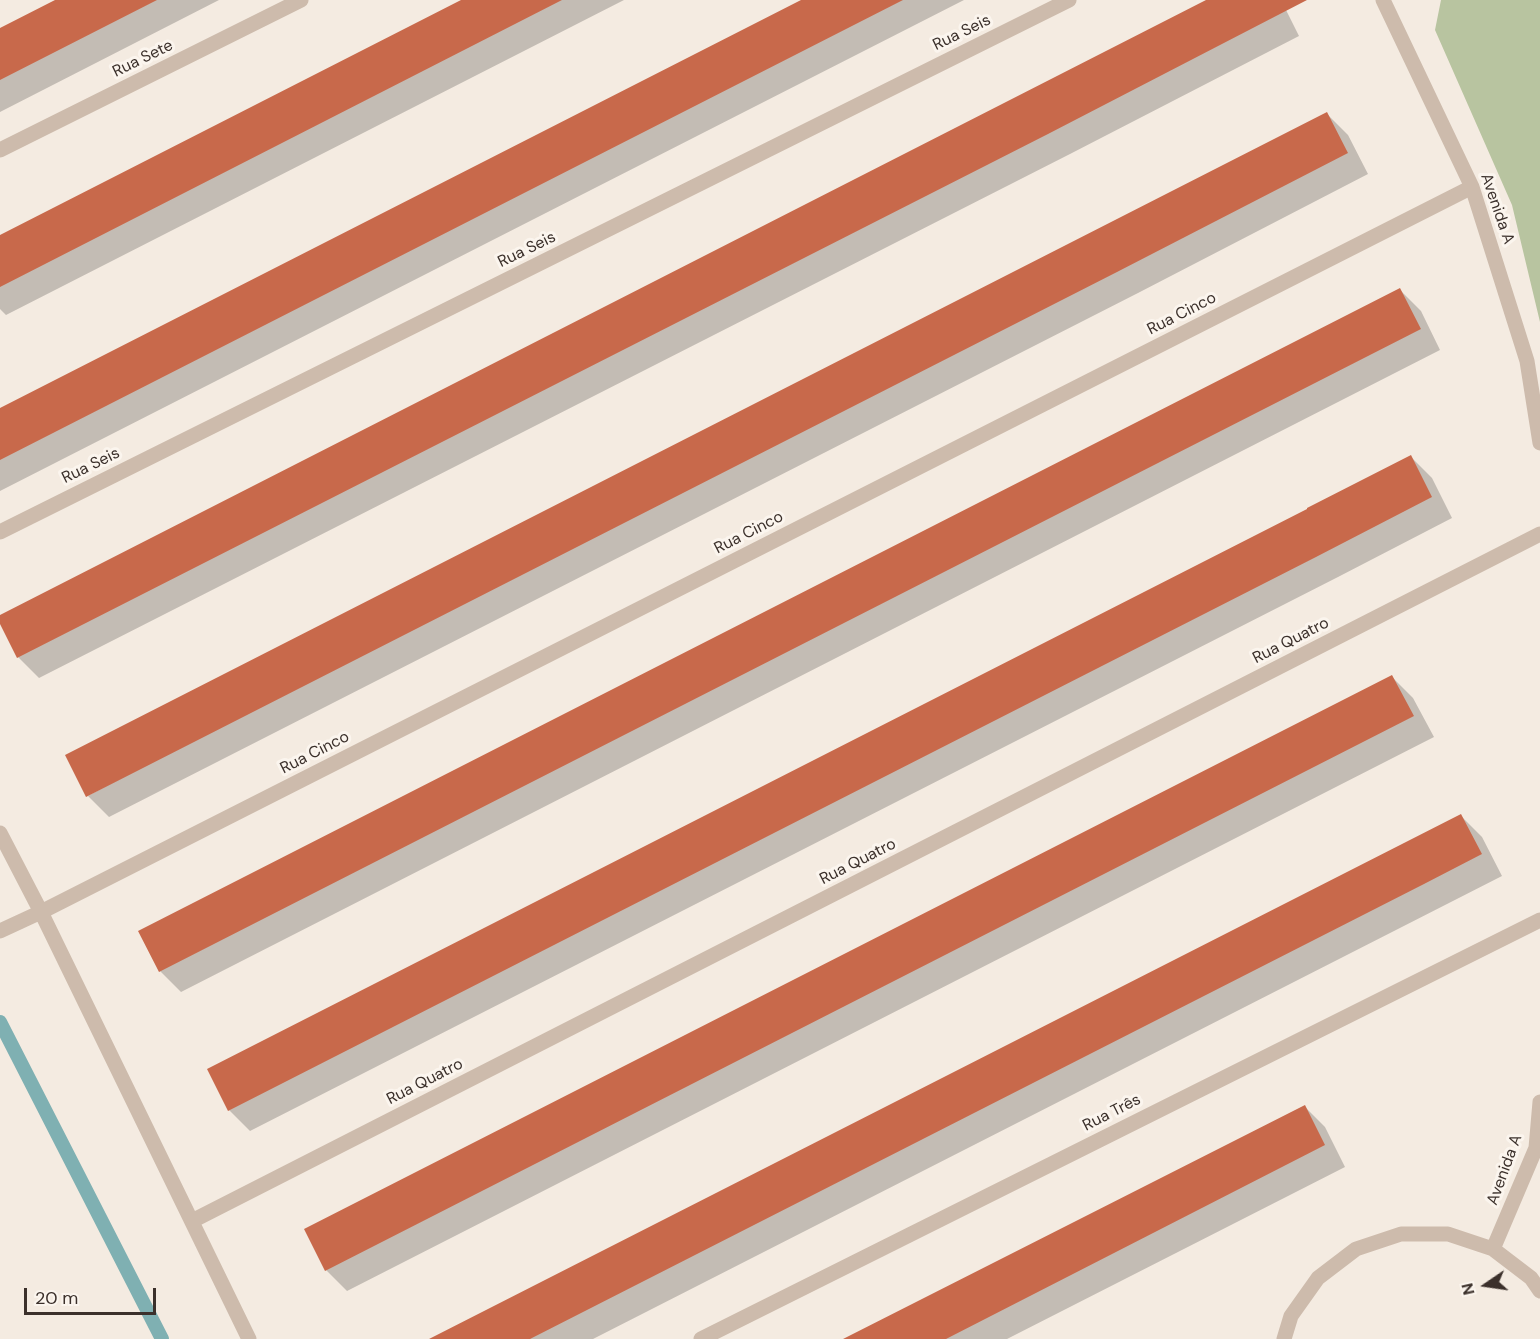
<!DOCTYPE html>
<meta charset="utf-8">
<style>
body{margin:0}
#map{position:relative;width:1540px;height:1339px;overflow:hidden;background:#f4ebe1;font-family:"DM Sans",sans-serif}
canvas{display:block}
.north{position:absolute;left:1456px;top:1255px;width:60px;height:60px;-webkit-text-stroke:4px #fbf5ee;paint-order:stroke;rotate:257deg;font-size:16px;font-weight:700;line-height:24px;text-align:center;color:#3b302b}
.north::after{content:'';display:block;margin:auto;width:21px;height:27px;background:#3b302b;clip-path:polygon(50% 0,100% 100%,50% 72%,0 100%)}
.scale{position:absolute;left:24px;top:1288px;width:132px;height:27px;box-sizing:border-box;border:3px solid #3b302b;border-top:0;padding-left:8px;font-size:18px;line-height:21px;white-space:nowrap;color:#3b302b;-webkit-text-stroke:4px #fbf5ee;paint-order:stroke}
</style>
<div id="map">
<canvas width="1540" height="1339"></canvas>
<div class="north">N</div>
<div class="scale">20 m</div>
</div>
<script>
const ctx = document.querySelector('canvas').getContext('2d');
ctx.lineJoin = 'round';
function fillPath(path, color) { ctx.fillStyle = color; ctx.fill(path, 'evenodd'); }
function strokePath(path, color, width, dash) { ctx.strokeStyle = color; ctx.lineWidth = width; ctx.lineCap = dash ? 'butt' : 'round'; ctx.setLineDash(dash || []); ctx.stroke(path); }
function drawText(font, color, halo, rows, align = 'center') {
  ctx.font = font + ' "DM Sans",sans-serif'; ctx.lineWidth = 6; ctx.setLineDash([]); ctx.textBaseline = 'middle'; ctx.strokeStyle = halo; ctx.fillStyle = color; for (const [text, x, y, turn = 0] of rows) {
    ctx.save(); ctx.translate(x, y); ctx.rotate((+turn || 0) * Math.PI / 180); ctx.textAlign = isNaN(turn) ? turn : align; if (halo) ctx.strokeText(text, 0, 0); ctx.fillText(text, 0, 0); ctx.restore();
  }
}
fillPath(new Path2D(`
 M1441 0H1540V322L1512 205 1435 30Z`), '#b8c4a0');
fillPath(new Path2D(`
 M58 0H219L0 112V30Z
 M464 0H624L6 315 0 309V237Z
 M803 0H964L0 491V410Z
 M1210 0H1281L1299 36 1070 154 39 678 18 657 0 621V617Z
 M1327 114 1348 135 1368 174 1138 293 109 817 88 796Z
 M1400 290 1421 311 1440 350 181 992 160 971 140 932Z
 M1411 457 1432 478 1452 518 1338 577 250 1131 229 1110Z
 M1392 677 1413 698 1434 737 347 1291 326 1270Z
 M1461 816 1482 837 1502 876 593 1339H432Z
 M1304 1106 1325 1127 1345 1167 1007 1339H848Z`), '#0003');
strokePath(new Path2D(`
 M0 1022 162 1339`), '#7fb0b2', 14);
fillPath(new Path2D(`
 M55 0H157L0 80V28Z
 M461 0H562L0 287V235Z
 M801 0H903L0 460V408Z
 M1206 0H1307L1048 134 17 658 0 624V615Z
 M1327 112 1348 153 1117 272 86 797 65 755Z
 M1400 288 1421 329 159 972 138 931Z
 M1411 455 1432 497 1316 557 228 1111 207 1069 1307 509V508Z
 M1392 675 1414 716 325 1271 304 1229Z
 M1461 814 1482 854 1424 884 530 1339H429Z
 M1305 1105 1325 1145 946 1339H843Z`), '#c8694b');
strokePath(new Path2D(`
 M1383 0 1472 187 1527 361 1540 443
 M0 150 301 0
 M0 532 1069 0
 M0 833 41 912 249 1339
 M0 931 41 912 1472 187
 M192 1221 1540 534
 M1493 1249 1536 1148 1540 1102
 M701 1339 1540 920
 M1284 1339 1291 1316 1318 1278 1356 1249 1401 1234H1448L1493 1249 1531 1278 1540 1291`), '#cdbbac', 15);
drawText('16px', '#3b302b', '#fbf5ee', [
 ["Rua Seis",962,33,-26],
 ["Rua Sete",143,59,-26],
 ["Avenida A",1497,209,71],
 ["Rua Seis",527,250,-26],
 ["Rua Cinco",1182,314,-27],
 ["Rua Seis",91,466,-26],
 ["Rua Cinco",749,533,-27],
 ["Rua Quatro",1291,641,-27],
 ["Rua Cinco",315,753,-27],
 ["Rua Quatro",858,862,-27],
 ["Rua Quatro",425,1082,-27],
 ["Rua Três",1112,1113,-27],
 ["Avenida A",1505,1170,-70]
]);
</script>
